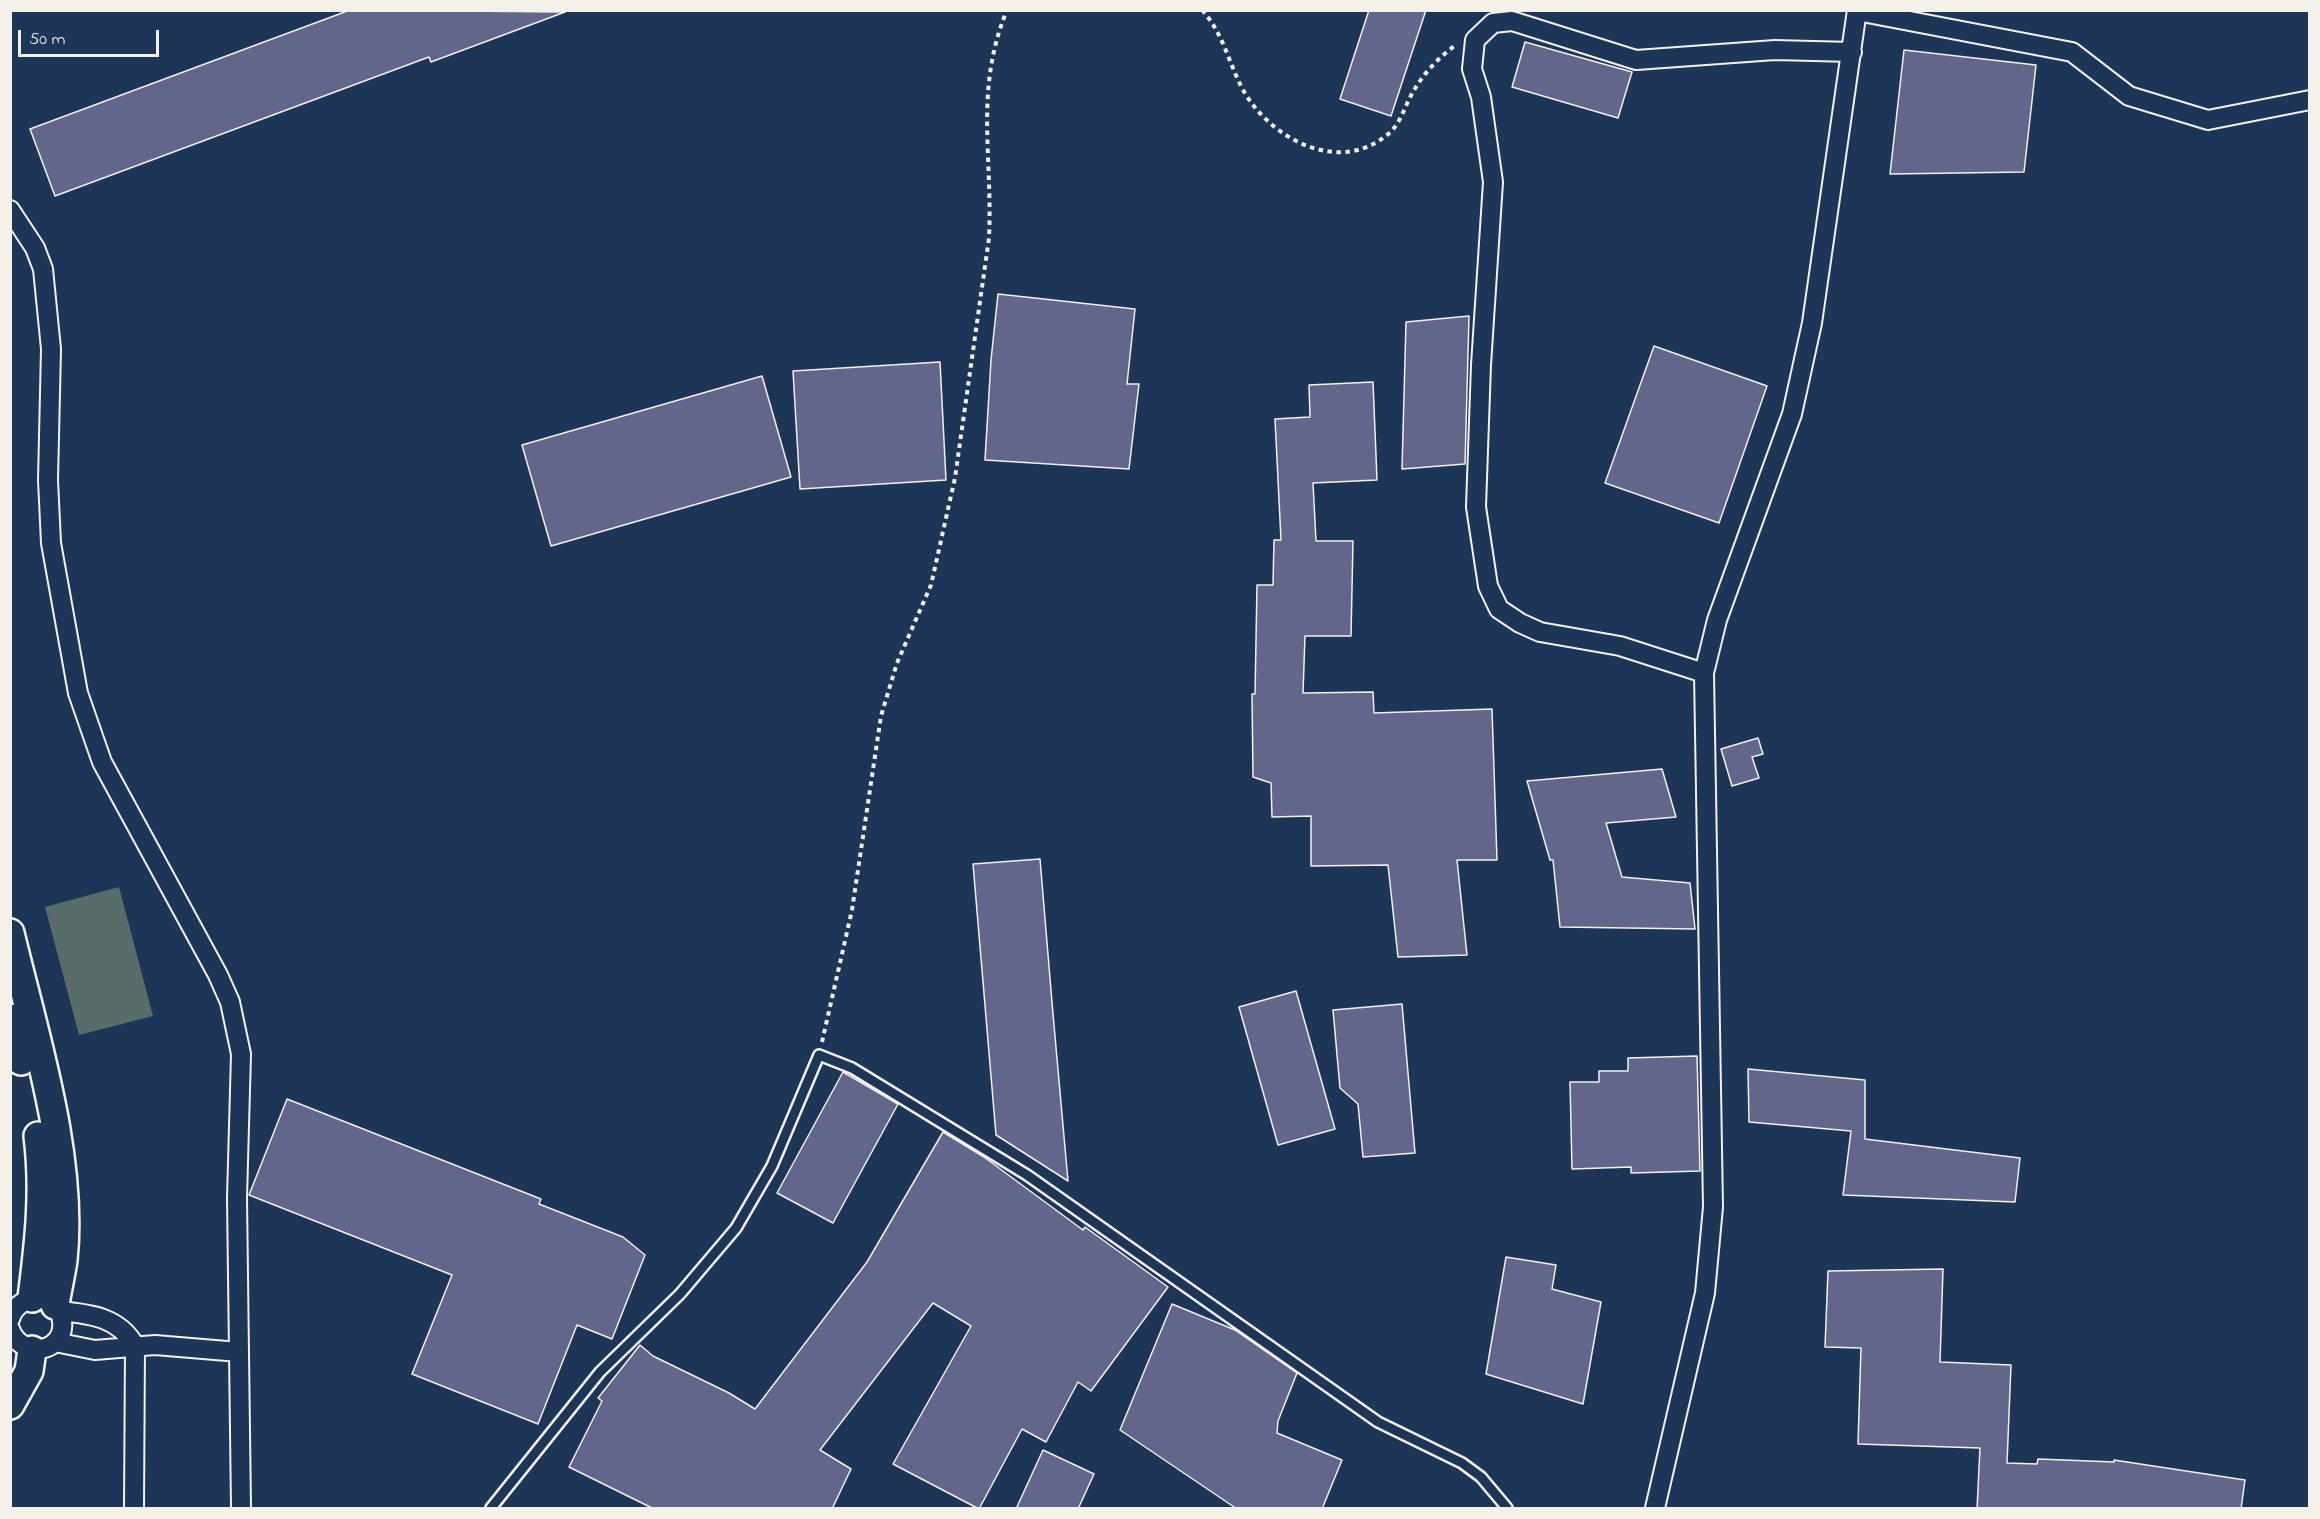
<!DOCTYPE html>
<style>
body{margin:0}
#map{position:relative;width:2320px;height:1519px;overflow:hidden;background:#1d3557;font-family:"Indie Flower",sans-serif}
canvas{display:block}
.frame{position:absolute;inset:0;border:12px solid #f4f1e8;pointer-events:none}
.scale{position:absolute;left:18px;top:30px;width:141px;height:27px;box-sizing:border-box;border:3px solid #f4f1e8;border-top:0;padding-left:8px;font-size:18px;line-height:21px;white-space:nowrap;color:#f4f1e8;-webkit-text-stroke:4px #1d3557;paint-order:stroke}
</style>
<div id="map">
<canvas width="2320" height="1519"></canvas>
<div class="frame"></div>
<div class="scale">50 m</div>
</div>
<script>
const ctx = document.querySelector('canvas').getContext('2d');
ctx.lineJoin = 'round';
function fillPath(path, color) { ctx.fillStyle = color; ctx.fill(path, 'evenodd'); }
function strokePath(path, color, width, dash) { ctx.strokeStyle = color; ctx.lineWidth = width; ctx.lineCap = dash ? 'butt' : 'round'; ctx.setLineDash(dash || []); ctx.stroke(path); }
fillPath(new Path2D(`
 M119 887 153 1016 79 1035 45 907Z`), '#586d69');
const building = new Path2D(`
 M350 10 565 12 431 62 429 57 55 196 30 129Z
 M1369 10H1426L1391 116 1340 99Z
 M1525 42 1632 72 1618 118 1512 87Z
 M1904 50 2036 65 2024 172 1890 174Z
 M998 294 1135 309 1127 384H1139L1129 469 985 460 991 360Z
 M1469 316 1465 464 1402 469 1406 322Z
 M1654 346 1767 386 1719 523 1605 483Z
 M940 362 946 480 800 489 793 371Z
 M762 376 791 477 551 546 522 445Z
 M1373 382 1377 480 1313 483 1316 541H1353L1351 636H1305L1303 693 1373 692 1374 713 1492 709 1497 860H1457L1467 955 1398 957 1388 865 1311 866V816L1272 817 1271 783 1253 777 1252 694H1255L1257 585H1273L1274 540H1281L1275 419 1310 417 1309 385Z
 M1758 738 1763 754 1752 757 1759 778 1732 786 1721 749Z
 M1662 769 1676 817 1606 823 1622 877 1690 883 1695 929 1560 927 1553 860H1550L1527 781Z
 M1040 859 1053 1014 1068 1181 996 1135 973 864Z
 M1296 991 1335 1129 1278 1145 1239 1007Z
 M1402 1004 1415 1153 1363 1157 1358 1104 1340 1088 1333 1010Z
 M1697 1056 1700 1171 1631 1173V1167L1572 1169 1570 1082H1599V1071H1628V1058Z
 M1748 1069 1865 1080V1139L2020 1158 2015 1202 1843 1195 1851 1131 1749 1122Z
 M843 1072 898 1104 833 1223 777 1193Z
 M287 1099 541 1199 539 1204 623 1237 645 1255 612 1339 577 1325 538 1424 412 1374 452 1275 249 1195Z
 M943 1132 984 1157 1083 1230 1085 1227 1168 1287 1091 1391 1078 1382 1046 1442 1022 1429 979 1509 893 1464 971 1326 933 1303 820 1450 851 1469 832 1509H654L569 1467 602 1401 598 1398 640 1345 653 1356 729 1393 755 1409 867 1262Z
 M1506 1257 1556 1265 1552 1289 1601 1302 1583 1404 1486 1374Z
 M1943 1269 1940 1362 2011 1365 2007 1463 2037 1464 2038 1459 2114 1462V1460L2245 1480 2241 1509H1977L1980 1448 1858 1444 1861 1348 1825 1347 1828 1271Z
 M1172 1304 1235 1330 1297 1373 1278 1421 1277 1433 1342 1460 1322 1509H1237L1120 1430Z
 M1043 1450 1094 1474 1078 1509H1016Z`);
fillPath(building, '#63668b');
strokePath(building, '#f4f1e8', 1.5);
const lane = new Path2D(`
 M491 1508 600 1372 680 1294 736 1228 772 1166 819 1055 852 1068 1027 1175 1378 1422 1462 1463 1481 1477 1507 1508`);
const street = new Path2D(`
 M1857 11 2072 52 2129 96 2208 120 2310 100
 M10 210 35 248 43 269 51 349 48 480 51 543 78 693 102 762 218 975 230 1002 241 1054 237 1198 241 1508
 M1704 673 1620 646 1540 632 1520 623 1499 609 1488 586 1476 507 1481 365 1493 182 1481 97 1472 69 1475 40 1493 23 1512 21 1636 60 1775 50 1852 52
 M60 1311C90 1314 119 1317 135 1346L134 1508
 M10 1319C18 1292 59 1290 62 1321 66 1353 21 1360 10 1329
 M55 1342 95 1350 155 1345 239 1352
 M1655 1508 1705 1293 1713 1207 1704 673 1717 620 1792 414 1812 323 1857 10`);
const secondary = new Path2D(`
 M10 933C34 1034 74 1156 63 1260 61 1275 57 1290 55 1305
 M10 1018 21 1061
 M32 1298C39 1243 45 1191 38 1136
 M10 1405 29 1371 32 1350`);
strokePath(lane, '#f4f1e8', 14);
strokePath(street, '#f4f1e8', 22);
strokePath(secondary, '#f4f1e8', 32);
strokePath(new Path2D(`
 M1202 10C1223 33 1228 61 1242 88 1268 137 1337 176 1387 135 1401 124 1404 107 1413 92 1423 74 1439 57 1456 45
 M822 1042 852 910 881 716 897 663 931 585 955 478 989 238C993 156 974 90 1007 10`), '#f4f1e8', 4, [4.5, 4.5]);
strokePath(lane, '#1d3557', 9);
strokePath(street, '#1d3557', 18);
strokePath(secondary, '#1d3557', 27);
</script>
